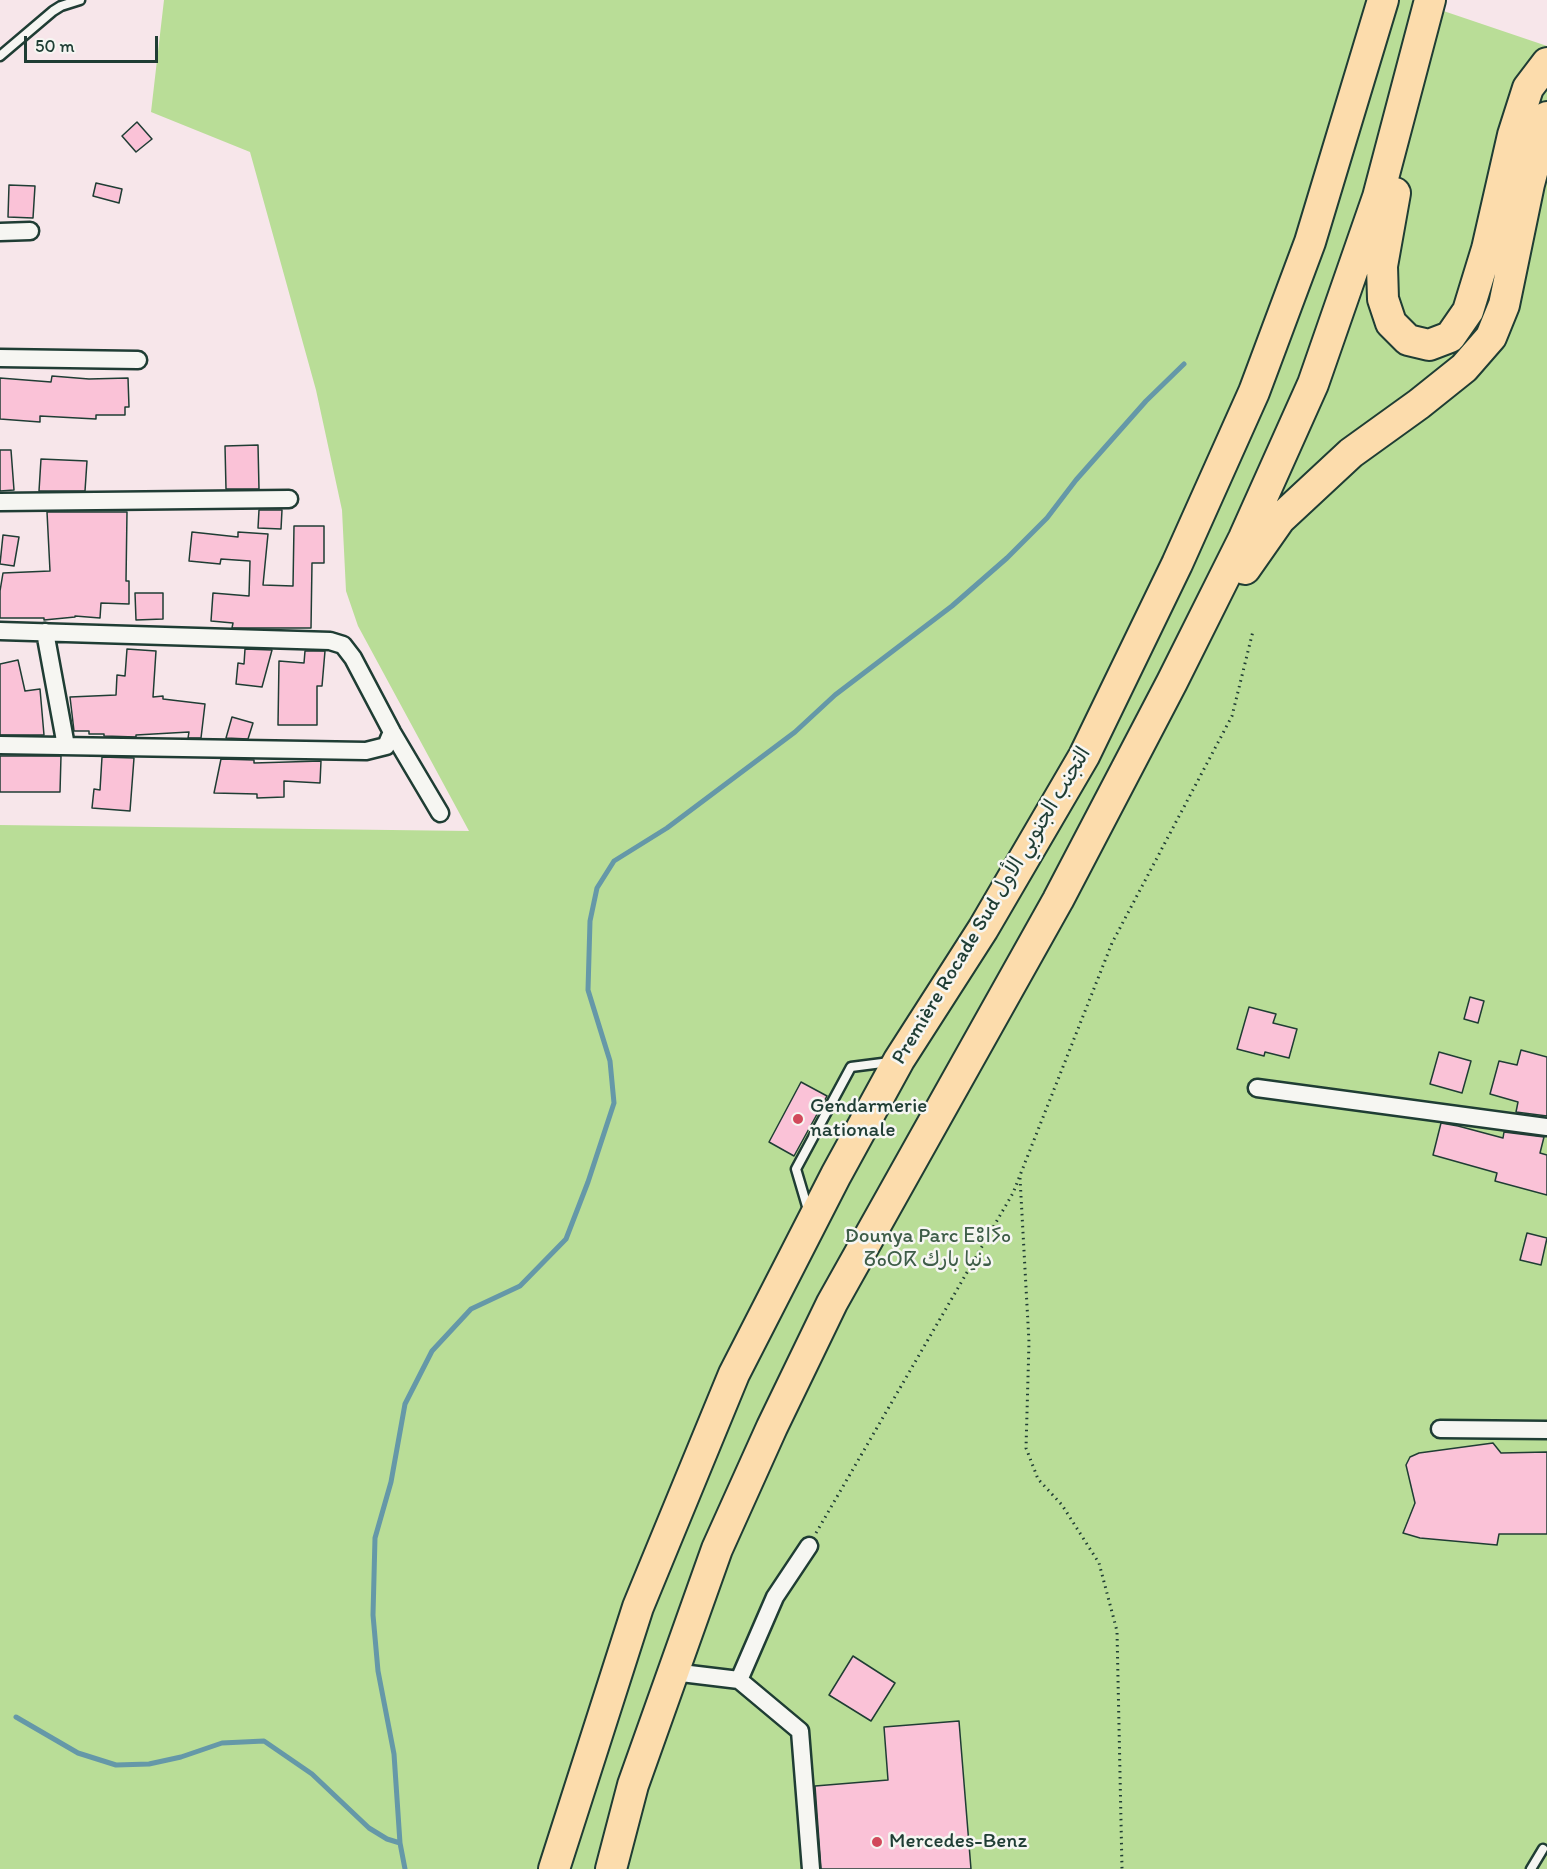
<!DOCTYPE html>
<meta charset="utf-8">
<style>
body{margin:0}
#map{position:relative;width:1547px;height:1869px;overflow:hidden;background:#f7e6ea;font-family:Itim,sans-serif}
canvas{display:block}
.scale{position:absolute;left:24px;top:36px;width:134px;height:27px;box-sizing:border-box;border:3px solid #1f3d34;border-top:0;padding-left:8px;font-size:18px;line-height:21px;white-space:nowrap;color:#1f3d34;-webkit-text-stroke:4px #f6f6f2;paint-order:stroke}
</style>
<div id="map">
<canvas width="1547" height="1869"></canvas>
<div class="scale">50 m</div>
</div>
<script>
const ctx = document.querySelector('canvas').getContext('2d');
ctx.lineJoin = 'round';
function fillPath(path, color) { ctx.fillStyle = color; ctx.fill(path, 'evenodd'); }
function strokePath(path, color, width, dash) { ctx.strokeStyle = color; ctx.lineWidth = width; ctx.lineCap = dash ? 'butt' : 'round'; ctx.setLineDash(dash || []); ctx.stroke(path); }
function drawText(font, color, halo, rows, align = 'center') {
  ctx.font = font + ' Itim,"Playpen Sans Arabic","Noto Sans Tifinagh",sans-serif'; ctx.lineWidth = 5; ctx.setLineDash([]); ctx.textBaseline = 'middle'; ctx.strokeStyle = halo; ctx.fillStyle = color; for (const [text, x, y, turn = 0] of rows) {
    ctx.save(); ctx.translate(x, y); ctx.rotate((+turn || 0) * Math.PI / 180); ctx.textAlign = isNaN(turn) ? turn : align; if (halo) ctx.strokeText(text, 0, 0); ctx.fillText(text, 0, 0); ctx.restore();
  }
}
fillPath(new Path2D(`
 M164 0H1411L1547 46V1869H0V825L469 831 358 626 346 591 342 510 316 390 250 152 151 112Z`), '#b9dd97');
strokePath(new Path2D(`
 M16 1717 78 1753 116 1765 149 1764 181 1757 222 1743 264 1741 312 1774 369 1828 387 1839 400 1843
 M405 1869 400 1843 394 1754 378 1671 373 1615 375 1538 391 1482 405 1404 432 1351 471 1309 520 1286 566 1239 588 1182 614 1103 610 1061 588 990 590 921 597 888 614 861 667 828 795 732 835 695 952 606 1007 558 1047 518 1076 480 1146 401 1184 364`), '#6598a8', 5);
const building = new Path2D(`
 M137 122 152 139 136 152 122 136Z
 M96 183 122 189 119 203 93 196Z
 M9 185 35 186 33 218 8 217Z
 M52 376 89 379 128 378 129 407H125V415H96V419L40 416V422L0 419V378L51 382Z
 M258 445 259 489H226L225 446Z
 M0 450H11L14 490 0 491Z
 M41 459 87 461 85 491H39Z
 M259 510H282L281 529 258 528Z
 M47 512H127L126 581H129V604L101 603 100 618 75 616V617L44 620V618H0V591L3 573 50 571Z
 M294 526H324V563H312L311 628H232L233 623 211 621 213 593 249 596 250 561 221 559 220 564 189 561 192 532 238 537V532L268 534 263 585 293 586Z
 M3 535 19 537 14 566 0 564Z
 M135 593H163V619L136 620Z
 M127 649 156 651 153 697 163 696V699L205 704 201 738H188L189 732 136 735V737L104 736V734H89V731H74L70 697 116 695 117 675 125 676Z
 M245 649 272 650 262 687 236 684 238 663 244 664Z
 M305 651H325L322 686H317V725H278L279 661 304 663Z
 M18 660 25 691 40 689 44 735H0V664Z
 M232 717 253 723 248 739 226 738Z
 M0 756H61L60 792H0Z
 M102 757 134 758 130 811 92 808 94 789 100 790Z
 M221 759 254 760V763L321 761 320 783 284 781V797L257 798V794L214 793Z
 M1470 997 1484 1001 1478 1023 1464 1019Z
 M1249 1007 1276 1014 1273 1023 1297 1029 1289 1058 1265 1052 1264 1056 1237 1049Z
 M1521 1050 1547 1057V1116L1516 1112 1518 1102 1490 1094 1499 1061 1517 1065Z
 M1439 1052 1471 1061 1462 1093 1430 1084Z
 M801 1082 827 1096 794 1156 769 1142Z
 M1441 1123 1458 1126 1503 1138 1504 1132 1544 1137 1540 1153 1547 1155V1195L1495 1181 1497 1173 1433 1155Z
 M1527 1233 1547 1238 1541 1265 1520 1260Z
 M1493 1443 1501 1453 1547 1452V1534H1499L1497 1545 1420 1538 1403 1533 1415 1503 1406 1465 1410 1457 1419 1453Z
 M853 1656 895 1683 871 1721 829 1695Z
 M959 1721 971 1869H821L815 1786 888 1780 884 1727Z`);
fillPath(building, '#fac2d7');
strokePath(building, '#1f3d34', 1.5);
const lane = new Path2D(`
 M0 56 53 11 61 6 80 0
 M809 1213 796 1169 851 1067 890 1062
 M1531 1869 1543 1849`);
const street = new Path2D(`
 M0 232 30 231
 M0 358 138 360
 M0 502 289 499
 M0 631 330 641 343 645 353 658 392 732 440 813
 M45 632 66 746
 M0 745 366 751 386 746 392 732
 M1257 1088 1547 1127
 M1440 1429 1547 1430
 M673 1672 739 1680 800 1731 811 1869
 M739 1680 775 1597 809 1546`);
const highway = new Path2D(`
 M1395 193 1382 266 1383 299 1391 323 1408 340 1429 345 1450 337 1468 311 1487 249 1513 135 1528 88 1547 63
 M1245 569 1280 519 1351 453 1419 404 1464 368 1491 337 1504 305 1529 184 1547 117
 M554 1869 638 1607 734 1374 836 1175 899 1060 983 929 1084 756 1177 564 1254 392 1310 242 1383 0
 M611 1869 633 1785 717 1549 772 1427 832 1303 1058 900 1172 682 1244 538 1313 384 1378 197 1430 0`);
strokePath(lane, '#1f3d34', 13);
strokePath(street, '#1f3d34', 21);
strokePath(highway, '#1f3d34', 34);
strokePath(new Path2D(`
 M1020 1178 1029 1342 1026 1448 1038 1479 1062 1505 1099 1563 1117 1631 1122 1869
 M816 1533 1013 1193 1112 943 1232 716 1253 631`), '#1f3d34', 3, [1.5, 4.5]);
strokePath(lane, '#f6f6f2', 8);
strokePath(street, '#f6f6f2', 16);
strokePath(highway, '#fcdcac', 30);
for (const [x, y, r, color] of [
 [798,1119,6,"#d1495b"],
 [877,1842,6,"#d1495b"]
]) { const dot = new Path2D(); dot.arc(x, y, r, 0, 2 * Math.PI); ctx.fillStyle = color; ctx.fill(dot); strokePath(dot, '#f6f6f2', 2); }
drawText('21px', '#1f3d34', '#f6f6f2', [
 ["Première Rocade Sud التجنب الجنوبي الأول",992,906,-59]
]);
drawText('21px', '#1f3d34', '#f6f6f2', [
 ["Gendarmerie",810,1107],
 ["nationale",810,1131],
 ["Mercedes-Benz",889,1842]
], 'left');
drawText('21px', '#3e5d48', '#f6f6f2', [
 ["Dounya Parc ⴹⵓⵏⵢⴰ",928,1237],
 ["ⵒⴰⵔⴽ دنيا بارك",928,1261]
]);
</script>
